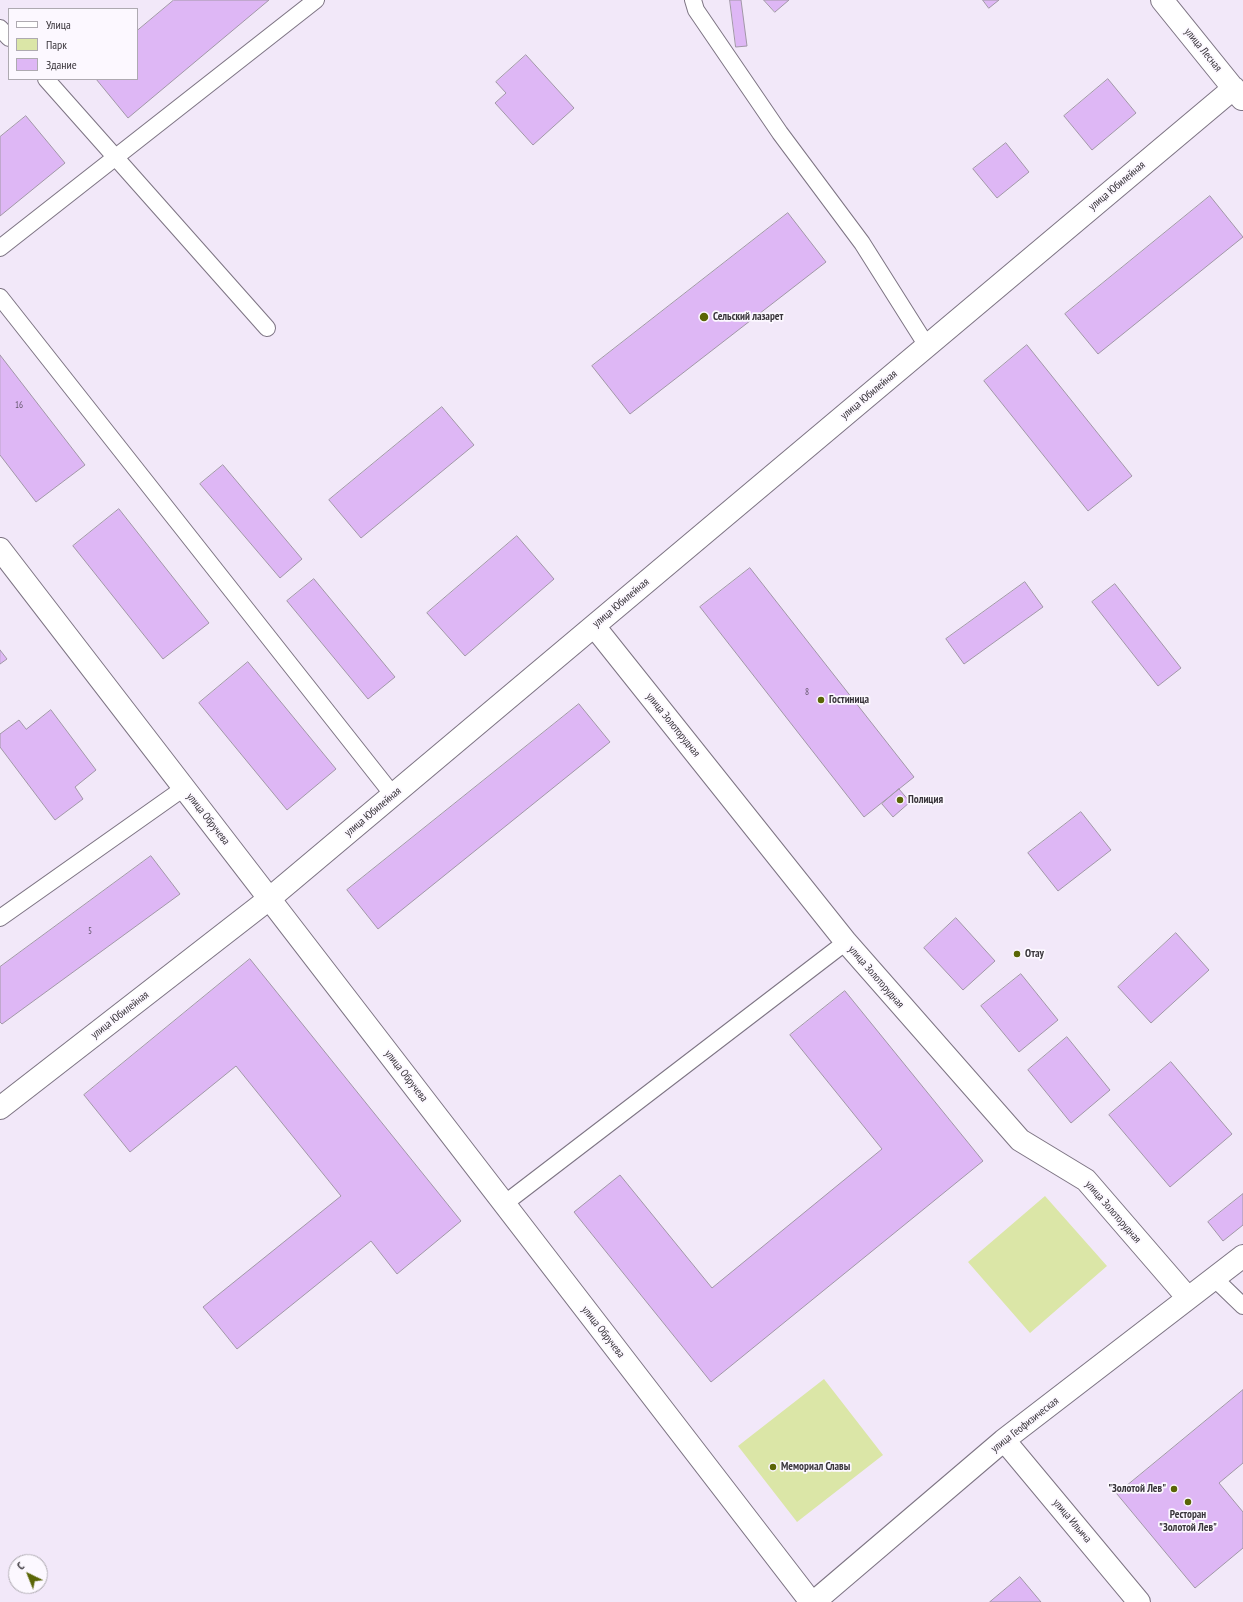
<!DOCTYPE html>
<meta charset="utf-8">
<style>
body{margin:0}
#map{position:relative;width:1243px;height:1602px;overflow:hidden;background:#f2e8f9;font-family:"PT Sans Narrow",sans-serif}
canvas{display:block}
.legend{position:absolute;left:8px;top:8px;width:130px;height:72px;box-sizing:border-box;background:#fcf8ff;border:1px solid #aeaab1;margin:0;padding:5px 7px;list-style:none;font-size:12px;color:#39353b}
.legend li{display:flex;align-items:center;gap:8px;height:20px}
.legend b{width:20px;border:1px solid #aeaab1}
.north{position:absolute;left:8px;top:1554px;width:40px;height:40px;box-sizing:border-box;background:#fcf8ff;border:1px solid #aeaab1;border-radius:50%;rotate:317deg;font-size:11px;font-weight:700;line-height:16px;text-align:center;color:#39353b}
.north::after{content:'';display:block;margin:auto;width:14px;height:18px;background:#5a6506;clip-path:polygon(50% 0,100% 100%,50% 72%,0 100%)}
</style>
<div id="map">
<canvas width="1243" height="1602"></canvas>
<ul class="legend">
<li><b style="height:5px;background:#fff"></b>Улица</li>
<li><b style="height:11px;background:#dbe6a7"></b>Парк</li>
<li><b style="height:11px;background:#deb7f5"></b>Здание</li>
</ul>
<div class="north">С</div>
</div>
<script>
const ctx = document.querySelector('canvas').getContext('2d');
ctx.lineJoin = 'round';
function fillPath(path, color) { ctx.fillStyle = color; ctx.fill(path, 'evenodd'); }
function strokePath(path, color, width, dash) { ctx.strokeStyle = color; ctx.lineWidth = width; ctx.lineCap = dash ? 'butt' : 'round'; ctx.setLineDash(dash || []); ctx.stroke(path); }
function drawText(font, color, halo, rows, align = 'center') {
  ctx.font = font + ' "PT Sans Narrow",sans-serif'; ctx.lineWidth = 3.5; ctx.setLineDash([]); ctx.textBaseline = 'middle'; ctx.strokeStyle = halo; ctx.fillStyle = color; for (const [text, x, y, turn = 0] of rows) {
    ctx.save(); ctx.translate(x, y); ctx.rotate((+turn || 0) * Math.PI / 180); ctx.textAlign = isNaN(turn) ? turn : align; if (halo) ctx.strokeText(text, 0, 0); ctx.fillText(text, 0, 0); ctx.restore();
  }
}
fillPath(new Path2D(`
 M1045 1196 1107 1266 1030 1333 968 1262Z
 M824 1379 883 1455 797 1522 738 1446Z`), '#dbe6a7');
const building = new Path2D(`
 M174 0H269L128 118 96 79H137V31Z
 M730 0H741L747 46 736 47Z
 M764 0H789L775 12Z
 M983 0H999L989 8Z
 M526 55 574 108 533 145 495 103 506 93 496 82Z
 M1108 79 1136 113 1092 150 1064 116Z
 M26 116 65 163 0 216V137Z
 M1006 143 1029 172 997 198 973 169Z
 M1210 196 1243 237 1098 354 1065 314Z
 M788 213 826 262 630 414 592 366Z
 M1027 345 1132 476 1088 511 984 381Z
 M0 355 85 465 36 502 0 455Z
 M442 407 474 445 361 538 329 500Z
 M223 465 302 559 280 578 200 484Z
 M119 509 209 623 163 659 73 546Z
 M517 536 554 579 465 656 427 613Z
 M750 568 914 777 864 817 700 607Z
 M314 579 395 677 368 699 287 601Z
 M1025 582 1043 607 964 664 946 639Z
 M1115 584 1181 668 1158 686 1092 602Z
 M0 650 7 659 0 664Z
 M248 662 336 769 287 810 199 703Z
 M579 704 610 742 378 929 347 890Z
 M51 710 96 770 75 787 83 799 55 820 0 747V734L19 720 26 729Z
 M899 789 910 802 893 817 882 804Z
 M1081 812 1111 850 1058 891 1028 853Z
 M151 856 180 894 2 1024 0 1022V967Z
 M956 918 995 961 963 990 924 948Z
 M1176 933 1209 970 1151 1023 1118 987Z
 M250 959 461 1221 397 1274 371 1241 237 1349 203 1307 341 1196 236 1066 130 1152 84 1095Z
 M1021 974 1058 1020 1019 1052 981 1006Z
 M845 991 983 1161 711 1382 574 1212 620 1175 712 1288 882 1149 790 1035Z
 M1067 1037 1110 1090 1071 1123 1028 1070Z
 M1171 1062 1232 1134 1170 1187 1109 1115Z
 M1243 1194V1225L1223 1241 1208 1222Z
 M1243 1390V1463L1219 1483 1243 1512V1548L1195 1588 1117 1494Z
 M1020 1577 1041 1602H990Z`);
fillPath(building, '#deb7f5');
strokePath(building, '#a197a7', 1);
const service = new Path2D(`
 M693 0 696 10 780 133 862 243 927 346
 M0 28 9 38
 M46 79 267 328
 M0 248 316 0
 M0 297 393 795
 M0 918 184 788
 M504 1204 846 942
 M1215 1279 1243 1306`);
const minor = new Path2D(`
 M1162 0 1242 99
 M0 549 811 1602
 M594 626 846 942 1020 1140 1086 1180 1188 1298
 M0 1108 269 899 1234 88
 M1004 1440 1139 1602
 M814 1602 1004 1440 1243 1256`);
strokePath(service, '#7d7483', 18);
strokePath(minor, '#7d7483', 24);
strokePath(service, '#fff', 16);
strokePath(minor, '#fff', 22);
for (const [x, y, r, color] of [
 [704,317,5,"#5a6506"],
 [821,700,4,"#5a6506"],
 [900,800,4,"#5a6506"],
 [1017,954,4,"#5a6506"],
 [773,1467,4,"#5a6506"],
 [1174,1489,4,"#5a6506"],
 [1188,1502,4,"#5a6506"]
]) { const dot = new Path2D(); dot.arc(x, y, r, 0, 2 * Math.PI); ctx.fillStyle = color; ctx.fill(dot); strokePath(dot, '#fcf8ff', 1.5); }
drawText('9px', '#62566a', null, [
 ["16",19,405],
 ["8",807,692],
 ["5",90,931]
]);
drawText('11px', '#39353b', '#fcf8ff', [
 ["улица Лесная",1203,50,51],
 ["улица Юбилейная",1117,186,-40],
 ["улица Юбилейная",869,395,-40],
 ["улица Юбилейная",621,603,-40],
 ["улица Золоторудная",673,725,51],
 ["улица Юбилейная",373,812,-40],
 ["улица Обручева",208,819,52],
 ["улица Золоторудная",876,977,49],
 ["улица Юбилейная",120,1015,-38],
 ["улица Обручева",406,1076,52],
 ["улица Золоторудная",1113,1212,49],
 ["улица Обручева",603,1332,52],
 ["улица Геофизическая",1025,1425,-38],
 ["улица Ильича",1072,1521,50]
]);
drawText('bold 11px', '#39353b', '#fcf8ff', [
 ["Сельский лазарет",713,317],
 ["Гостиница",829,700],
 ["Полиция",908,800],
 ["Отау",1025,954],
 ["Мемориал Славы",781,1467],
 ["\"Золотой Лев\"",1166,1489,"right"],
 ["Ресторан",1188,1515,"center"],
 ["\"Золотой Лев\"",1188,1528,"center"]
], 'left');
</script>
